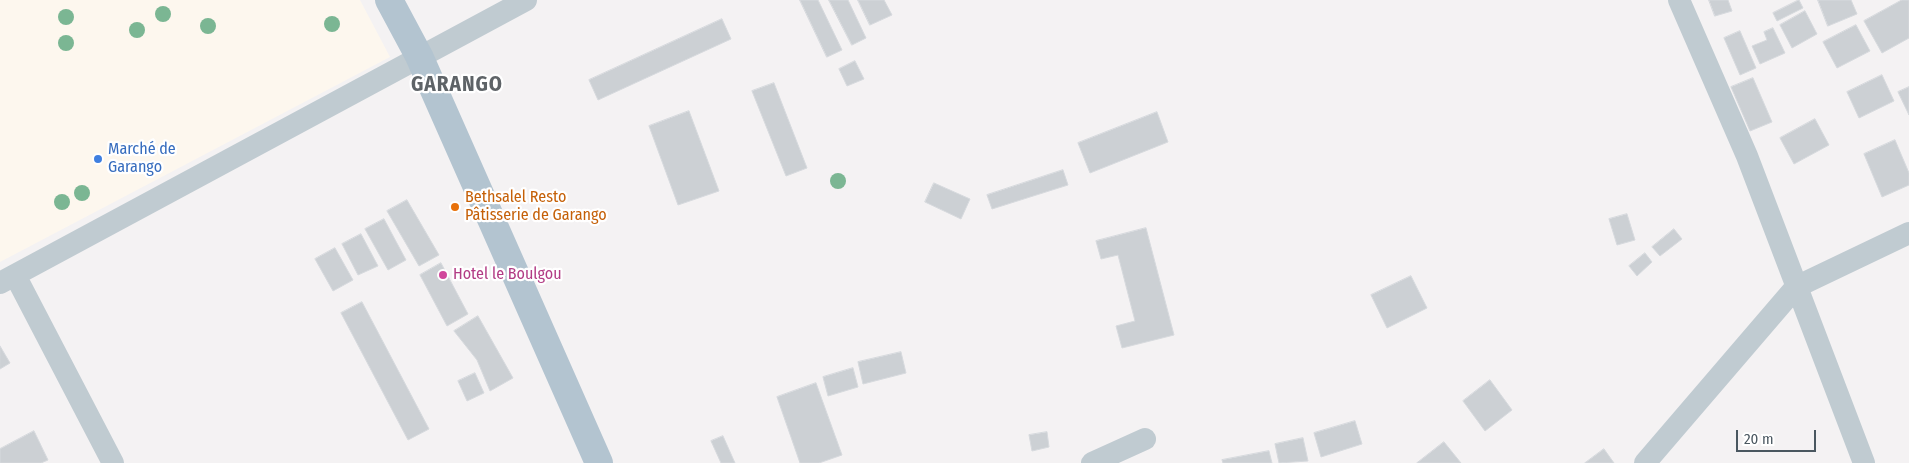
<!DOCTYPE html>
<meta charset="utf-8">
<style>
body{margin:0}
#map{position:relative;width:1909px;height:463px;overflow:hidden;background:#f4f2f3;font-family:"Fira Sans Condensed",sans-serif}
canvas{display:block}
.scale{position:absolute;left:1736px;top:430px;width:80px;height:22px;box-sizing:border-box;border:2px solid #4a5760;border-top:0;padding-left:6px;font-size:15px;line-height:18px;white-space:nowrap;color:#4a5760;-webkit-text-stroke:4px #fff;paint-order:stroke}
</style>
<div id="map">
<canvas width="1909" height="463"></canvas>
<div class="scale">20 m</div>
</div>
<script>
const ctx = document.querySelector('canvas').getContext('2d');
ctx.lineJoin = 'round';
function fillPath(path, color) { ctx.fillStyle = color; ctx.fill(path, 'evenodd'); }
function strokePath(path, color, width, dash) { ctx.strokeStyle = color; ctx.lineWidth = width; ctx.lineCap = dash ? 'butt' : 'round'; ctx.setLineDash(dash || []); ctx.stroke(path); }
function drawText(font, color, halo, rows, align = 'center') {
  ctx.font = font + ' "Fira Sans Condensed",sans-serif'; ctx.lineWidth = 4.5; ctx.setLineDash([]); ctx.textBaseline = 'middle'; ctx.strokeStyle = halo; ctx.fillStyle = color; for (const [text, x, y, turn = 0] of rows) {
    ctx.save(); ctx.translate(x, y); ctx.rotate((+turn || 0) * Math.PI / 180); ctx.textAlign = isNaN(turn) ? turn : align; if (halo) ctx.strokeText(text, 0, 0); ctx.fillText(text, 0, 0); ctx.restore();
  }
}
fillPath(new Path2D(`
 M0 0H360L390 57 0 262Z`), '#fdf7ee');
const building = new Path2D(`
 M800 0H818L842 50 827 57Z
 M829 0H848L866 38 852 45Z
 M858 0H884L892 15 870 25Z
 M1709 0H1728L1732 11 1715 16Z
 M1799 0 1803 8 1777 21 1773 13Z
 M1818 0H1851L1857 14 1828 26Z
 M1902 0H1909V38L1882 53 1864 21Z
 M1805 11 1817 34 1792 48 1780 25Z
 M722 19 731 39 598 100 589 80Z
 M1856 25 1870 51 1837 68 1823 42Z
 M1773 28 1785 53 1760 64 1752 46 1767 40 1764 32Z
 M1740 31 1756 68 1740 75 1724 38Z
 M855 61 864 79 847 86 839 69Z
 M1882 75 1894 101 1859 118 1847 92Z
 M1753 78 1772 122 1750 131 1731 87Z
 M774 83 807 168 786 176 752 91Z
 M1909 87V115L1898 92Z
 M689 111 719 191 678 205 649 126Z
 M1157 112 1168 142 1090 173 1078 143Z
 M1815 119 1829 145 1794 164 1780 138Z
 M1895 140 1909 173V185L1882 197 1864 154Z
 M1063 170 1068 185 992 209 987 195Z
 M934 183 970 199 961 219 925 202Z
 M407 200 439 255 419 266 387 211Z
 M1627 214 1635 240 1617 245 1609 219Z
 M384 219 406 260 388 270 365 229Z
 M1146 228 1174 335 1122 348 1116 326 1135 321 1118 255 1101 259 1096 241Z
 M1674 229 1682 239 1660 256 1652 247Z
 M361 234 378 266 358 275 342 244Z
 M335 248 353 280 333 291 315 259Z
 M1645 253 1652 262 1637 276 1629 266Z
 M441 263 468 314 447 326 420 275Z
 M1411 276 1427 308 1387 328 1371 295Z
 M362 302 429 429 408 440 341 313Z
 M478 316 513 378 490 391 477 360 454 331Z
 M0 346 10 363 0 369Z
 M901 352 906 373 863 384 858 362Z
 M853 368 858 387 828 396 823 377Z
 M475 373 484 393 467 401 458 381Z
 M1490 380 1512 410 1485 431 1463 401Z
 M816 383 842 455 819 463H800L777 397Z
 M1355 421 1362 444 1321 457 1314 433Z
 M34 431 48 460 41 463H0V449Z
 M1047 432 1049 447 1032 451 1029 435Z
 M723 436 735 463H721L711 441Z
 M1303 438 1308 461 1279 463 1275 444Z
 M1444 442 1461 463H1417Z
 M1604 449 1614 463H1585Z
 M1269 451 1272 463H1223L1222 460Z`);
fillPath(building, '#ccd0d4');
strokePath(building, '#d6d9dd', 1);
strokePath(new Path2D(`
 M1679 0 1747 156 1864 463
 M15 275 113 463
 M0 283 526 0
 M1092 463 1145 439
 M1645 463 1796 287 1909 233`), '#c0cbd1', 22);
strokePath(new Path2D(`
 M389 0 419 56 599 463`), '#b3c4d0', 28);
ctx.fillStyle = '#7bb693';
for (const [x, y] of [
 [163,14],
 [66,17],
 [332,24],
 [208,26],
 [137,30],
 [66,43],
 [838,181],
 [82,193],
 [62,202]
]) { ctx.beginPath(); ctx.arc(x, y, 8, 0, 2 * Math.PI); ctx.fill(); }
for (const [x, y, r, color] of [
 [98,159,5,"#3f7fe0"],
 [455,207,5,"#e8710a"],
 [443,275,5,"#d1479c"]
]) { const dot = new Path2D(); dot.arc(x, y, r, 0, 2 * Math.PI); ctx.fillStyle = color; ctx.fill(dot); strokePath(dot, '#fff', 2); }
drawText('16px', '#366cbe', '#fff', [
 ["Marché de",108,150],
 ["Garango",108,168]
], 'left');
drawText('16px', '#c56008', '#fff', [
 ["Bethsalel Resto",465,198],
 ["Pâtisserie de Garango",465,216]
], 'left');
drawText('16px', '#b23c85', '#fff', [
 ["Hotel le Boulgou",453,275]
], 'left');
ctx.letterSpacing = '1px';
drawText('bold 21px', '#5e6367', '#fff', [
 ["GARANGO",457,85]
]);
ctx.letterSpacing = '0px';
</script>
